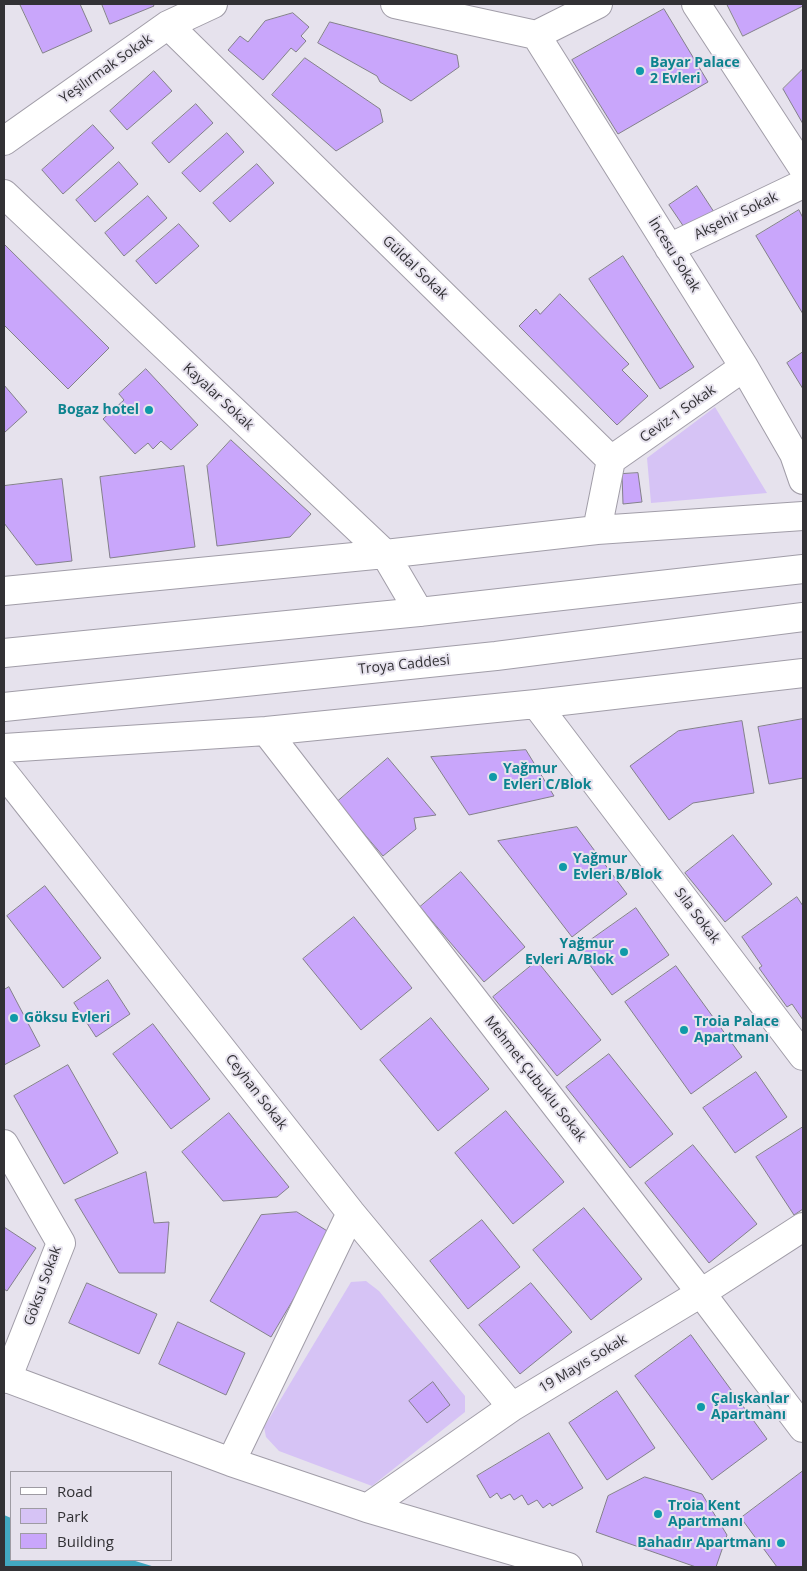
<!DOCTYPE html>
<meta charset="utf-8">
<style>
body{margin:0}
#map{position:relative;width:807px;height:1571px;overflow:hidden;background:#e6e2ed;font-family:"Open Sans",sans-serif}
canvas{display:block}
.frame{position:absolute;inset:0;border:5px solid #323135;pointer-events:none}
.legend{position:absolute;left:10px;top:1471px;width:162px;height:90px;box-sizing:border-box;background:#e6e2ed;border:1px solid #9e9ba3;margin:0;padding:6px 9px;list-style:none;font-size:15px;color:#323135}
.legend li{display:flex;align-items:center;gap:10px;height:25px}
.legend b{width:25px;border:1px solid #9e9ba3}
</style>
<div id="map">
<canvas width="807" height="1571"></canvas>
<div class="frame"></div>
<ul class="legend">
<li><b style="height:6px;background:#fff"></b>Road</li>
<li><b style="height:14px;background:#d6c3f5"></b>Park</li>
<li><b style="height:14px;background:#c9a6fb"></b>Building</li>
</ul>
</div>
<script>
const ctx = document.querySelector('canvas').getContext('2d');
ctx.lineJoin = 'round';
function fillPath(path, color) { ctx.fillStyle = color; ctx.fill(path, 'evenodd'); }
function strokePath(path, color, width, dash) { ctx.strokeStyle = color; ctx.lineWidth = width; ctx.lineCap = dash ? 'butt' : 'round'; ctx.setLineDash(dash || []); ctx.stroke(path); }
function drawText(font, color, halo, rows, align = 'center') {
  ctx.font = font + ' "Open Sans",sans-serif'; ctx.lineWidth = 4; ctx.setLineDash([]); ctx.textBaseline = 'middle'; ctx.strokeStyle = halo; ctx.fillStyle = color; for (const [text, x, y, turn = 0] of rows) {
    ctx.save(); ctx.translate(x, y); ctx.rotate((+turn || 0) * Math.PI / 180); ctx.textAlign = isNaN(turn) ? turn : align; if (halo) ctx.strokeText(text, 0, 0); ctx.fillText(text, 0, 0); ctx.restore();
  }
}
fillPath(new Path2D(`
 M715 407 767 493 651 503 647 458Z
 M366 1281 379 1291 465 1396V1412L372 1486 279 1451 266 1437 264 1427 351 1282Z`), '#d6c3f5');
fillPath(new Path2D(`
 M4 1515 11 1518V1560H132L155 1567H4Z`), '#42a8c1');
const building = new Path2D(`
 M20 4H80L92 31 43 53Z
 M102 4H153L154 6 110 24Z
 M727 4H803V6L743 36Z
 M664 9 708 82 618 134 572 60Z
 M293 13 309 27 301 36 306 41 296 52 291 48 263 80 228 50 240 36 248 42 265 21Z
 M330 22 457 55 459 67 411 101 380 82 377 76 318 43Z
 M305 58 380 109 383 122 336 151 272 95Z
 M803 69V124L783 89Z
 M154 71 172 91 127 130 110 111Z
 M196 104 213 123 169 163 152 143Z
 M93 125 114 148 63 194 42 170Z
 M227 133 244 152 200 192 182 173Z
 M119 162 138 184 95 222 76 200Z
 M257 164 274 183 230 222 213 203Z
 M697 186 714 212 686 230 669 205Z
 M148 196 167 218 124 256 105 233Z
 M799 210 803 218V314L756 236Z
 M179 224 199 246 156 284 136 261Z
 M4 244 109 348 68 389 4 325Z
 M623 256 694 367 660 389 589 279Z
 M560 294 629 364 622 370 648 396 617 425 519 326 536 309 540 314Z
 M803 352V389L787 363Z
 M146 369 198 425 171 450 161 441 153 449 148 443 135 454 103 419 124 400 119 394Z
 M4 385 27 412 4 433Z
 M231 440 311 514 290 537 217 546 207 466Z
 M184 466 195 547 110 558 100 477Z
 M638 473 642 502 623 504 622 474Z
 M62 479 72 561 36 565 4 523V486Z
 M803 719V778L769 784 758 727Z
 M742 721 754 793 693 803 669 820 630 766 678 731Z
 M526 750 554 796 469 815 431 757Z
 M388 758 436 815 414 818 416 829 383 856 337 802Z
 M577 827 627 894 572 937 498 841Z
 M733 835 772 884 725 922 685 873Z
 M461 872 525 947 484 982 420 907Z
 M45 886 101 958 63 988 7 916Z
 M797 897 803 906V1020L792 1004 787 1007 759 968 762 966 742 937Z
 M636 908 669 955 612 995 578 949Z
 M354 917 412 988 361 1030 303 959Z
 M537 961 601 1040 557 1076 493 997Z
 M676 966 742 1057 691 1094 625 1002Z
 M108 980 130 1014 96 1037 74 1003Z
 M9 987 40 1046 4 1065V990Z
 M431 1018 489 1089 438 1131 380 1060Z
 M153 1024 210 1099 171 1129 113 1054Z
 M609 1054 673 1134 630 1168 566 1087Z
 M68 1065 118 1153 64 1184 14 1096Z
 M756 1072 787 1117 735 1153 703 1108Z
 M506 1111 564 1182 513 1224 455 1153Z
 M229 1113 289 1187 277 1197 223 1201 182 1152Z
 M803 1127V1209L794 1215 756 1157Z
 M693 1145 757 1224 709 1263 645 1183Z
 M146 1172 154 1223 169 1222 165 1273H119L75 1200Z
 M584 1208 642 1279 591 1320 533 1250Z
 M297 1212 332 1234 271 1337 210 1301 261 1215Z
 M482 1220 520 1267 468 1309 430 1261Z
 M4 1227 36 1248 7 1291 4 1289Z
 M87 1283 157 1314 139 1354 69 1323Z
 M531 1283 572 1332 520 1374 479 1325Z
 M178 1322 245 1353 226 1395 159 1364Z
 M691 1335 767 1439 712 1480 635 1376Z
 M433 1382 450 1405 427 1423 409 1401Z
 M617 1391 655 1448 607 1480 569 1423Z
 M549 1433 583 1488 552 1506 550 1503 543 1508 537 1500 528 1505 522 1495 514 1500 510 1494 501 1499 497 1493 490 1498 477 1476Z
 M803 1471V1567H777L741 1518Z
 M645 1477 702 1494 727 1535 716 1567H696L596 1532 608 1496Z`);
fillPath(building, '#c9a6fb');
strokePath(building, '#83808a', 1);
const minor = new Path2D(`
 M395 4 536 35 598 4
 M696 4 803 168
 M168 25 611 460 597 530
 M536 35 744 367 794 454 803 480
 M4 141 168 25 213 4
 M4 194 385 554 419 612
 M669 248 803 184
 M611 460 744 367
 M4 591 385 554 597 530 803 516
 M536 704 803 1056
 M266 731 701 1293 803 1428
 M4 748 266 731 536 704 803 673
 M4 773 351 1213 512 1407
 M4 1144 61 1243 7 1379
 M4 1377 231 1462 367 1508 568 1567
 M231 1462 351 1213
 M367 1508 512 1407 701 1293 803 1227`);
const major = new Path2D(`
 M4 653 419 612 803 569
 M4 707 496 656 803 617`);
strokePath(minor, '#a19da8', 30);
strokePath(major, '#a19da8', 30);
strokePath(minor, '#fff', 28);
strokePath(major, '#fff', 28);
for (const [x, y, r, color] of [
 [640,71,5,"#0f9aa8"],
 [149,410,5,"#0f9aa8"],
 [493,777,5,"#0f9aa8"],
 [563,867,5,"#0f9aa8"],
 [624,952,5,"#0f9aa8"],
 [14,1018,5,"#0f9aa8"],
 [684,1030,5,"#0f9aa8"],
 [701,1407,5,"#0f9aa8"],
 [658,1514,5,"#0f9aa8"],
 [781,1543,5,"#0f9aa8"]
]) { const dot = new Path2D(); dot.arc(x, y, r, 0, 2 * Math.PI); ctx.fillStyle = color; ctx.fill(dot); strokePath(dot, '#e6e2ed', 2); }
drawText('bold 14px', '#0d838f', '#e6e2ed', [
 ["Bayar Palace",650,63],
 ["2 Evleri",650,79],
 ["Bogaz hotel",139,410,"right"],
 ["Yağmur",503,769],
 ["Evleri C/Blok",503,785],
 ["Yağmur",573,859],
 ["Evleri B/Blok",573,875],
 ["Yağmur",614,944,"right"],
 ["Evleri A/Blok",614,960,"right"],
 ["Göksu Evleri",24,1018],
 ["Troia Palace",694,1022],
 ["Apartmanı",694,1038],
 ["Çalışkanlar",711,1399],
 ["Apartmanı",711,1415],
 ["Troia Kent",668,1506],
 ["Apartmanı",668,1522],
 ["Bahadır Apartmanı",771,1543,"right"]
], 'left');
drawText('14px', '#323135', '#e6e2ed', [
 ["Yeşilırmak Sokak",106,69,-35],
 ["Akşehir Sokak",736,216,-26],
 ["İncesu Sokak",674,255,58],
 ["Güldal Sokak",415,268,44],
 ["Kayalar Sokak",218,397,43],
 ["Ceviz-1 Sokak",678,414,-35],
 ["Troya Caddesi",404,665,-6],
 ["Sıla Sokak",697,916,53],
 ["Mehmet Çubuklu Sokak",535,1079,52],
 ["Ceyhan Sokak",256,1092,52],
 ["Göksu Sokak",43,1286,-70],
 ["19 Mayıs Sokak",583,1364,-31]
]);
</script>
